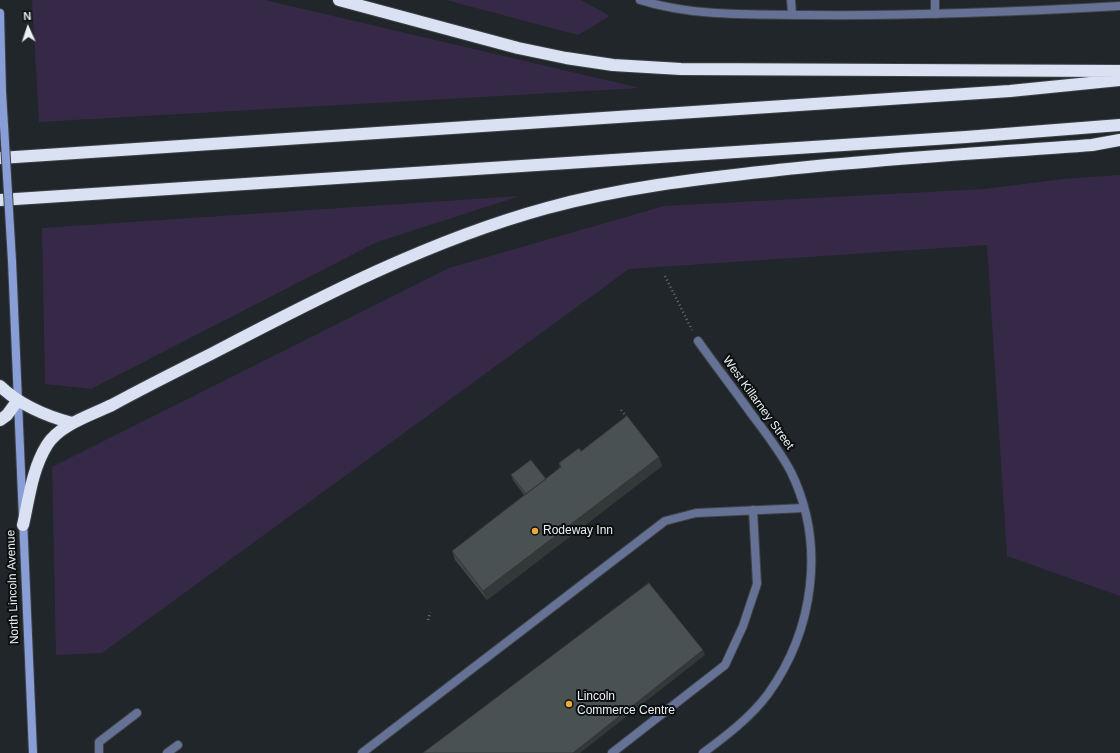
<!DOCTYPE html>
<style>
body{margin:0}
#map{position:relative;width:1120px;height:753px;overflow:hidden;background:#21262a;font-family:Helvetica,sans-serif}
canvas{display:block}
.north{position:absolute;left:8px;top:8px;width:40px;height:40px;-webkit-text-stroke:3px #0c0f10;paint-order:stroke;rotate:357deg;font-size:11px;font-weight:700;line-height:16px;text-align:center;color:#ecf0f2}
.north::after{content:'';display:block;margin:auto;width:14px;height:18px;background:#ecf0f2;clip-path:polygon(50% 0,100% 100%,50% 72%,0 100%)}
</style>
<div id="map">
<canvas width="1120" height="753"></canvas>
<div class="north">N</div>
</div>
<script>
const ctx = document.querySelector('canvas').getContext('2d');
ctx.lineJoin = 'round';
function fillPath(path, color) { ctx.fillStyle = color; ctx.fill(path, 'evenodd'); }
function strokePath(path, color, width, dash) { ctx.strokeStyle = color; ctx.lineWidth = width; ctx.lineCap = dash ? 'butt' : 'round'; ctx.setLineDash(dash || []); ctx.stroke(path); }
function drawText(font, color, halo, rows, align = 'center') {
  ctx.font = font + ' Helvetica,sans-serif'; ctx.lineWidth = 4; ctx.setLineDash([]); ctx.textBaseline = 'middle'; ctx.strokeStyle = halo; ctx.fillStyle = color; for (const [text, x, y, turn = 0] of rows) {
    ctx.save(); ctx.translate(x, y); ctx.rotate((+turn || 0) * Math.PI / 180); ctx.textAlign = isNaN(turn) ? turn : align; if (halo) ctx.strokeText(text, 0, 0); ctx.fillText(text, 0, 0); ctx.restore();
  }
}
fillPath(new Path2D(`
 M32 0H265L640 88 39 122Z
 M446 0H581L610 16 578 35Z
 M1120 175V596L1007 556 987 245 629 269 102 653 56 655 52 467 449 268 664 206 984 189 1063 179Z
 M520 196 377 242 91 389 45 384 42 228Z`), '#352947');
const lane = new Path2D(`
 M791 0 792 14
 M935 0V14
 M99 753V742L137 713
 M167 753 178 745
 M362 753 665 521 696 513 804 508
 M612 753 725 665 743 626 757 584 753 510`);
const street = new Path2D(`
 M640 0C694 17 752 14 808 15 912 16 1016 12 1120 6
 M698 341C715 365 733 388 750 412 765 432 780 451 791 472 826 544 814 630 768 694 751 717 726 736 703 753`);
const secondary = new Path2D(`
 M0 13 2 92
 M12 261 33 753`);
const highway = new Path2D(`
 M339 0 518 48 566 58 613 65 681 69 1120 71
 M0 158 1010 91 1120 80
 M0 200 966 137 1120 125
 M0 386C21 406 46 416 72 423
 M0 420 7 415 18 400
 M23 525C29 499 32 469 47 445 59 425 91 415 112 405 145 387 179 370 213 353 320 297 430 240 547 208 620 188 695 179 770 171 877 159 985 153 1092 145L1120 140`);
strokePath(lane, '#3d4246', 10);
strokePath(street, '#3d4246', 10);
strokePath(secondary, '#3d4246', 10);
strokePath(highway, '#3d4246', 14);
strokePath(new Path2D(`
 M665 276 692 330
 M621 410 628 419
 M428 620 430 612`), '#696e71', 2.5, [1, 3]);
strokePath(lane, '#657295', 8);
strokePath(street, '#657295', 8);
strokePath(secondary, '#899dd6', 8);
strokePath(highway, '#dae1f2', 12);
const secondaryBridge = new Path2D(`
 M2 92 12 261`);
strokePath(secondaryBridge, '#3d4246', 10, []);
strokePath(secondaryBridge, '#899dd6', 8);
fillPath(new Path2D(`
 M581 451 659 457 662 466 487 600 455 560 452 551 524 495 513 480 511 475 546 479 560 467 559 463Z`), '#3f4647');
fillPath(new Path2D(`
 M659 457 662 466 487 600 483 591Z
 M703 650 705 655 580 753H573Z`), '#333939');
const building = new Path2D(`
 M627 416 659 457 483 591 452 551 561 467 559 463 579 448 581 451Z
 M531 460 546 479 526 494 511 475Z
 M649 583 703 650 573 753H423Z`);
fillPath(building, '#495152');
strokePath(building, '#333939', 1);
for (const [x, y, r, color] of [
 [535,531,4,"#eca93a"],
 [569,704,4,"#eca93a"]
]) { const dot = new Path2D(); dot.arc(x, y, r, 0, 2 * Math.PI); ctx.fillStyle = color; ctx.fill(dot); strokePath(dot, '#0c0f10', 1.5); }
drawText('12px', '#ecf0f2', '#0c0f10', [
 ["West Killarney Street",758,403,54],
 ["North Lincoln Avenue",13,587,-92]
]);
drawText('12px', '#ecf0f2', '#0c0f10', [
 ["Rodeway Inn",543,531],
 ["Lincoln",577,697],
 ["Commerce Centre",577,711]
], 'left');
</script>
